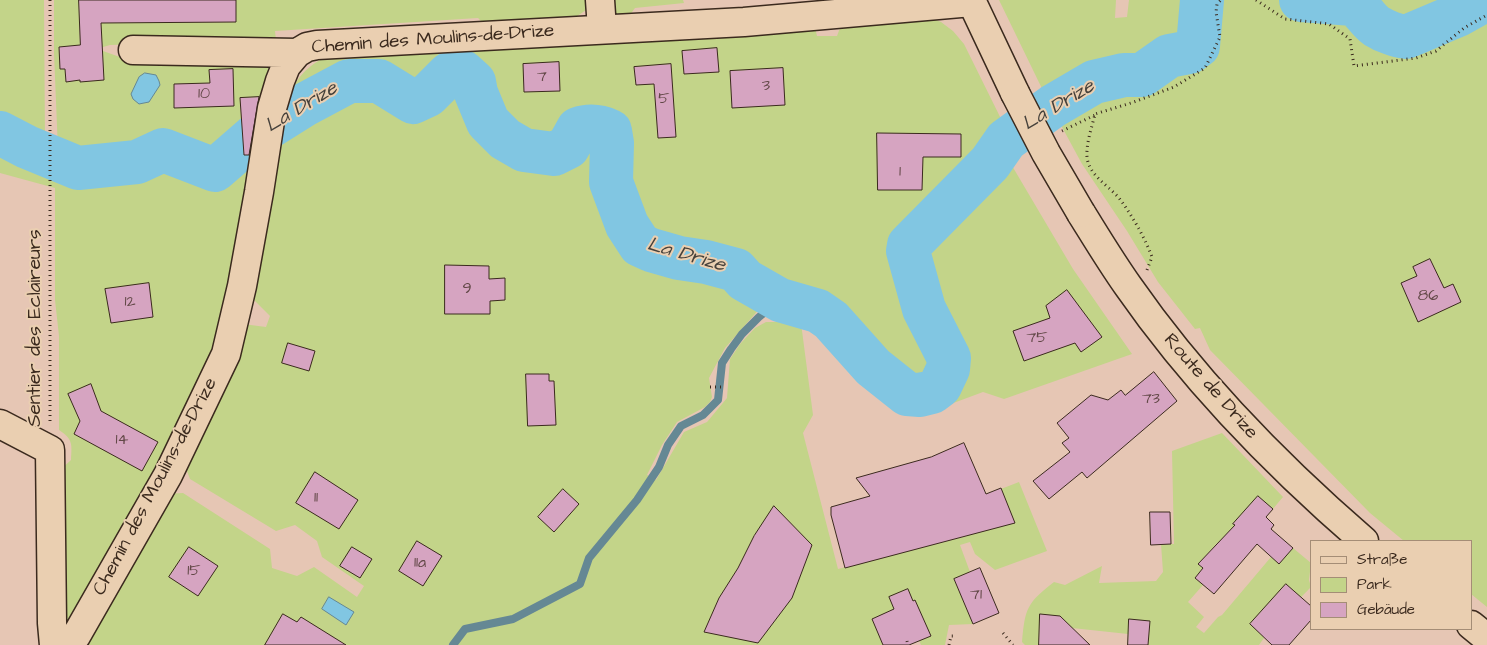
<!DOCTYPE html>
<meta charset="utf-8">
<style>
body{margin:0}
#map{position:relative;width:1487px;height:645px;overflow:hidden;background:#e6c6b4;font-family:"Architects Daughter",sans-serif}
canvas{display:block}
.legend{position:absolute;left:1310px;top:540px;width:162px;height:90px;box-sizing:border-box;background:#eacfb1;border:1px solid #a48d76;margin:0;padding:6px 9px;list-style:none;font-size:15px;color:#3b2a1e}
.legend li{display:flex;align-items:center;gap:10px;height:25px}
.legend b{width:25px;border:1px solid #a48d76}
</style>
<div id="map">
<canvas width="1487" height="645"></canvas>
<ul class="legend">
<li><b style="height:6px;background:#eacfb1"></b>Straße</li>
<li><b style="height:14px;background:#c3d489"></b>Park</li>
<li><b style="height:14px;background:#d6a4c1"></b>Gebäude</li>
</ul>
</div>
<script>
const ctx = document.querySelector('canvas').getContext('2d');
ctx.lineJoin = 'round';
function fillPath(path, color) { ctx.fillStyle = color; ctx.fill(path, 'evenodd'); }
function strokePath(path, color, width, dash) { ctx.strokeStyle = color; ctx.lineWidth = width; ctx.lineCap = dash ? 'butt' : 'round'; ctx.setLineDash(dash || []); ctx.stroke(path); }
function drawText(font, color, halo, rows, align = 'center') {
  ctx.font = font + ' "Architects Daughter",sans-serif'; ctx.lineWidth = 4; ctx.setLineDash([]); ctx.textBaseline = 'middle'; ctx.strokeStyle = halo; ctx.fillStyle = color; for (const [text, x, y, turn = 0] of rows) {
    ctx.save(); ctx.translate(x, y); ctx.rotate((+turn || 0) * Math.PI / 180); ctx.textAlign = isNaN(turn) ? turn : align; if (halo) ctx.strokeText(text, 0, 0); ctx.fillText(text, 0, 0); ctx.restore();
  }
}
fillPath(new Path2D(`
 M0 0H44L45 145 58 150 54 53V0H589V8L570 21 485 25 478 18 275 31 276 40 110 45 93 50 103 51 131 61 270 58 236 282 203 379 168 451 70 627 60 623 59 471 71 460C72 444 73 439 59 430V336L55 300V188L0 173Z
 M608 0H683L684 3 635 8 629 16 616 18 608 10Z
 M999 0H1116L1115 18 1127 17 1129 0H1487V607L1471 594V541H1404L1370 513 1210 350 1200 328 1195 329 1158 282 1127 231 1082 164 1049 103Z
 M931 18 941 22 953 31 964 44 1009 135 1008 159 1073 269 1132 354 1004 399 983 392 940 408 923 413H907L894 407 873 391 819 328 801 323 813 415 803 433 838 569 967 536 970 501 1019 482 1047 551 995 570 975 554 970 542 960 545 970 572 954 579 973 624 949 625 945 645H921L915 632 897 645H81L167 494 183 493 270 549 272 568 297 576 314 567 357 597 364 586 322 557 317 541 295 525 276 531 190 479 184 463 243 324 266 327 270 316 251 297 286 104C295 81 301 71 323 58L814 23 817 36H837L840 28 847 22ZM761 307 782 310 800 322H766L755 328 740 344 730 359 727 398 707 422 684 432 656 480 647 475 662 445 677 422 705 407 710 402 712 397 709 378 725 348Z
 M1222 433 1283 497 1266 517 1217 543 1199 564 1203 568 1195 578 1203 585 1188 602 1204 617 1196 627 1204 633 1218 617 1222 615 1271 557 1279 563 1293 548 1311 563 1309 580 1311 587 1263 636 1264 638 1259 645H1128V634L1072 628 1061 645H1025L1022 642C1025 608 1027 603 1054 582L1065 585 1102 566 1099 583 1156 581 1163 572 1161 544H1174L1172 451Z`), '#c3d489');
const water = new Path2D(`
 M145 73 156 75 159 81 160 85 149 102 139 104 133 99 131 94 139 77Z
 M329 597 354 612 346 625 322 609Z`);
fillPath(water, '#81c6e2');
strokePath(water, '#658894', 1);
strokePath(new Path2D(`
 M453 645 465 629 513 619 580 584 589 558 637 500 659 467 668 445 681 426 703 415 718 400 722 363 731 349 742 334 759 317 780 300`), '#658894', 8);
strokePath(new Path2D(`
 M1301 0 1353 4C1363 10 1368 20 1376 26 1384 31 1397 36 1406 37L1458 15 1485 0
 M0 133 27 147 78 168 137 162 163 150 215 170 253 137 304 105 349 81H379L413 102 428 95 449 74 463 72 474 82 476 93 488 122 505 139 524 150 554 154 568 147 578 129C589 125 599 126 610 131L612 143 611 182 627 225 640 245 651 250 679 258 706 262 736 270 745 280 780 300 818 311 831 320 873 367 907 394 920 395 932 392 940 386 948 369 949 358 924 309 908 251 909 245 990 163 1006 140 1053 106 1094 82 1124 75H1142L1169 56 1190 52 1198 46 1202 0`), '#81c6e2', 44);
const building = new Path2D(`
 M79 0H236V22L101 23 104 80 80 82V80L66 82 65 69H60L59 47 80 45Z
 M717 48 719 72 684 74 682 51Z
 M559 62 560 91 524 92 523 64Z
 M671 64 676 137 658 138 654 84 636 85 634 67Z
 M783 68 785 105 732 108 730 71Z
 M233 69 234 106 174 108V84L210 83 209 70Z
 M259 97 249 155H244L240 98Z
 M877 133 961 134V157H923L922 190H878Z
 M1430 259 1444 288 1453 284 1461 302 1418 322 1401 283 1417 276 1413 267Z
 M445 265 489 266V279L505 278V300L490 301V314H445Z
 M149 283 153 317 111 323 105 289Z
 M1067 290 1102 337 1081 352 1075 343 1024 361 1013 331 1050 318 1046 306Z
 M288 343 315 351 309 371 282 363Z
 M1154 372 1177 401 1087 478 1082 472 1049 499 1033 481 1070 452 1062 443 1069 438 1057 423 1091 395 1108 400 1121 390 1125 395Z
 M526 374H549V381H554L556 425 528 426Z
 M91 384 101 411 158 442 142 471 74 434 80 421 68 394Z
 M964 443 986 494 1001 488 1015 523 845 568 831 515V507L870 496 856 478 931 457Z
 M315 472 358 500 339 529 296 503Z
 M563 489 579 504 554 532 538 517Z
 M1258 496 1273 509 1266 517 1274 525 1271 529 1293 548 1279 564 1257 544 1214 594 1195 578 1203 568 1198 564 1235 525 1233 524Z
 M774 506 812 545 792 598 758 643 704 632 719 598 738 568 754 536Z
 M1150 512H1170L1171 544 1151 545Z
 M417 541 442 556 423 586 399 571Z
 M189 547 218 566 198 596 169 577Z
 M352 547 372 559 360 578 340 566Z
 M980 568 999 613 973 624 954 579Z
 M1286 584 1311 606V620L1289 645H1272L1250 624Z
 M908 589 913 601 915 600 931 636 909 645H883L872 619 894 609 889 597Z
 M283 614 297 622 301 617 346 645H265Z
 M1040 614 1060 616 1090 645H1039Z
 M1129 619 1150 621 1148 645H1128Z`);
fillPath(building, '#d6a4c1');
strokePath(building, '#3b2a1e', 1);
const minor = new Path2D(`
 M600 0 602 29
 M133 50 297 53
 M0 424 50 450 52 623 54 645
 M69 645 76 636 168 475 226 354 242 286 259 192 272 108 280 81 286 66 297 53 307 47 317 45 744 22 972 2`);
const major = new Path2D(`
 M971 0 1015 93
 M1081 213C1096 237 1111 262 1128 286 1194 381 1276 465 1364 541
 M1471 625 1487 638`);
strokePath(minor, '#3b2a1e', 31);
strokePath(major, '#3b2a1e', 31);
strokePath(new Path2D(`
 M50 0V422
 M1256 0 1285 19 1329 24 1350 39 1354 66 1416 58 1436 51 1464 28 1487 15
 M1062 131 1095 115
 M1147 270 1152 257C1145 238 1134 219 1122 202 1112 187 1089 177 1087 157 1086 143 1092 127 1095 114L1131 103 1174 87 1205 68 1220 37 1216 12 1217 4 1221 0
 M710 387H725
 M1003 633 1013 645
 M907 641 908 645
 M949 645 951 636H955`), '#3b2a1e', 3, [1, 4]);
strokePath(minor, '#eacfb1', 28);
strokePath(major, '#eacfb1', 28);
const majorBridge = new Path2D(`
 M1015 93 1046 153 1081 213`);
strokePath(majorBridge, '#3b2a1e', 31, []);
strokePath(majorBridge, '#eacfb1', 28);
drawText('16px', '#624847', null, [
 ["7",542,78],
 ["3",766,87],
 ["10",204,95],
 ["5",664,100],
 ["1",900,173],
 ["9",467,290],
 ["86",1428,297],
 ["12",130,303],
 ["75",1037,339],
 ["73",1151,400],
 ["14",122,441],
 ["11",316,499],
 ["11a",420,564],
 ["15",194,572],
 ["71",976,596]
]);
drawText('19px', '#3b2a1e', '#eacfb1', [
 ["Chemin des Moulins-de-Drize",433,40,-4],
 ["Sentier des Eclaireurs",36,328,-90],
 ["Route de Drize",1210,387,49],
 ["Chemin des Moulins-de-Drize",156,487,-62]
]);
drawText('italic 20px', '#46413b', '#eacfb1', [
 ["La Drize",1059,106,-31],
 ["La Drize",302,108,-31],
 ["La Drize",686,256,16]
]);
</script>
